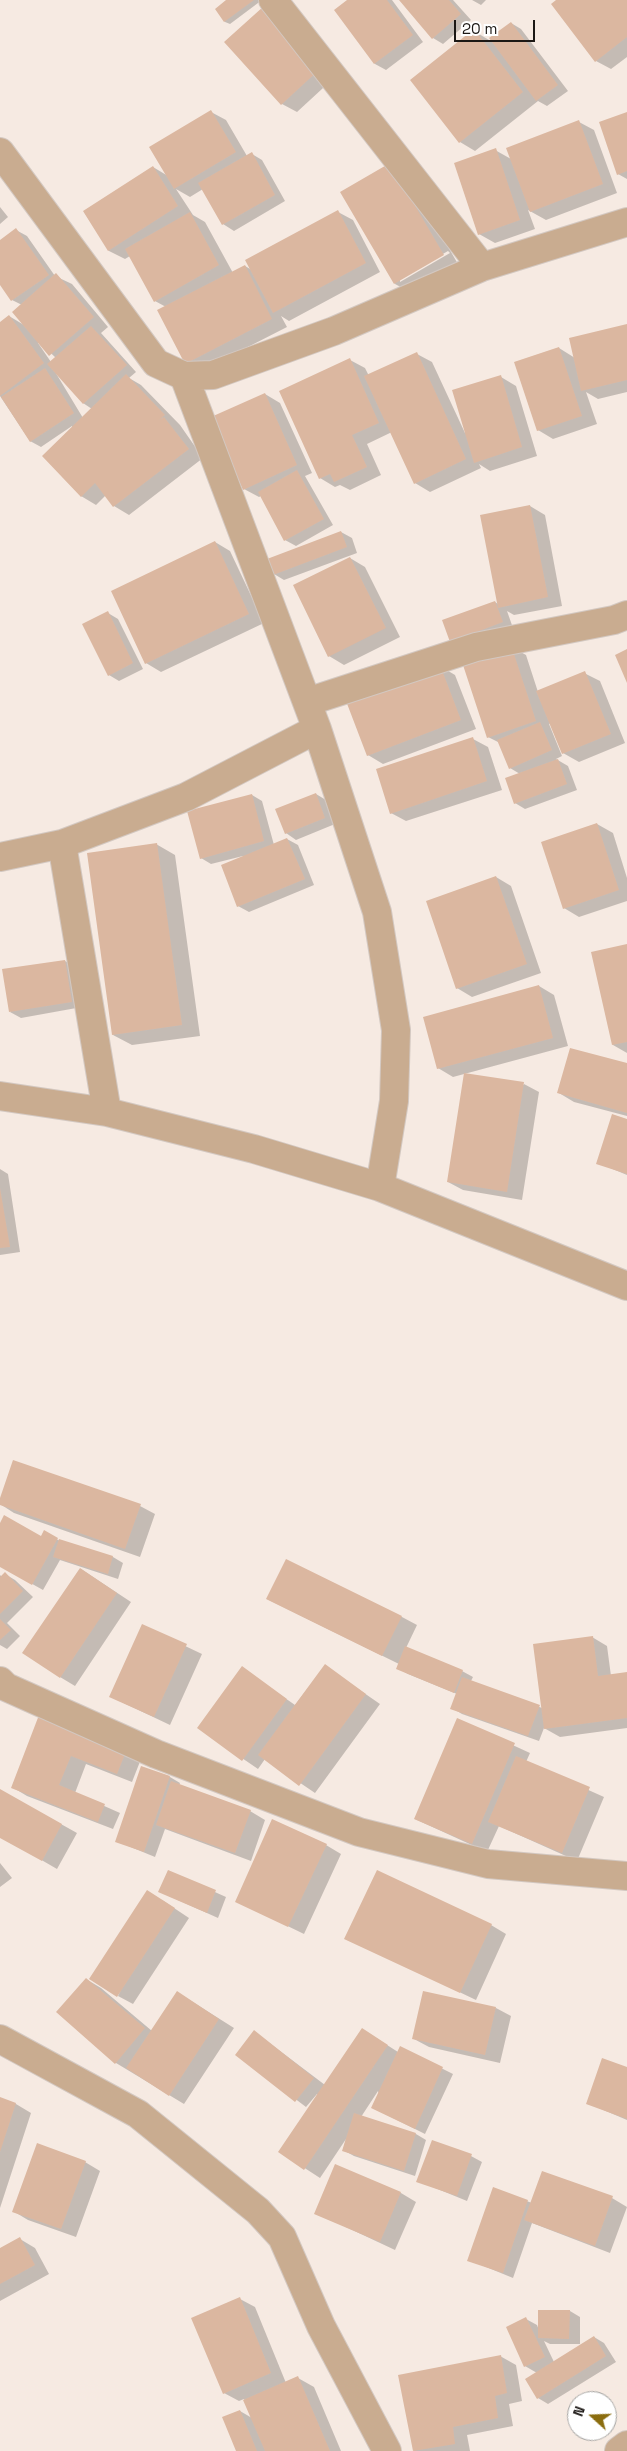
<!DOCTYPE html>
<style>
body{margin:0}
#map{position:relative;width:627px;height:2451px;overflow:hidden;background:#f6eae2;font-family:"Space Grotesk",sans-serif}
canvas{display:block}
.north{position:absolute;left:567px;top:2391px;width:50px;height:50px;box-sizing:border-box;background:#fff;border:1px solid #a4a3a1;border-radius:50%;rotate:290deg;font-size:14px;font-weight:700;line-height:20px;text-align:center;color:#1c1815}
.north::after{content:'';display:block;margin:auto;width:18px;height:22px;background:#8b6d0f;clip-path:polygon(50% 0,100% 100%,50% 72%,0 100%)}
.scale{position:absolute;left:454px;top:20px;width:81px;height:22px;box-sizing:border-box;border:2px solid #1c1815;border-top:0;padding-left:6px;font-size:15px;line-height:18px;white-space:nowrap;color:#1c1815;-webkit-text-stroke:4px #fff;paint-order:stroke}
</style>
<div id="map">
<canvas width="627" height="2451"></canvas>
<div class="north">N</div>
<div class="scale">20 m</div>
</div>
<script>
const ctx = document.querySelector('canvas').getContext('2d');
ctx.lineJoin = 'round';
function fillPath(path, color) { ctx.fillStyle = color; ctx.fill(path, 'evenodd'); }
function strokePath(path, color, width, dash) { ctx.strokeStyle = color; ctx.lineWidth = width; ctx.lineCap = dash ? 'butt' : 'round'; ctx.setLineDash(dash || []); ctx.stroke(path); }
fillPath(new Path2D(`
 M228 0H262L230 24 225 22 216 9Z
 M349 0H392L423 42 386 70 375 64 335 10Z
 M401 0H453L471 20 443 44 433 38Z
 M472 0H486L481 5Z
 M558 0H627V57L611 69 596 61Z
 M511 23 521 29 568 91 547 106 538 101 475 151 460 142 474 31 494 43Z
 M226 42 335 77 297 112 282 104Z
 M211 112 226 120 247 156 252 154 262 160 285 201 234 231 223 224 203 189 190 197 176 189 193 215 205 222 233 273 245 266 252 270 338 212 353 220 380 272 289 321 281 316 287 327 201 371 186 363 166 307 155 301 130 256 125 259 109 251 84 212 153 167 168 176Z
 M627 113V179L618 174Z
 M579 122 594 130 617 193 546 220 528 210 535 229 495 243 479 234 495 150 511 159Z
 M405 173 458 264 410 292 395 284ZM448 251 450 253 400 282V279Z
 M0 207 8 217 0 224Z
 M16 230 27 236 55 276 72 284 108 327 101 333 136 372 129 378 141 385 180 425 203 458 129 515 114 506 106 495 96 505 81 496 72 426 41 447 30 441 0 396V323L9 316 24 325 22 305 12 300 0 283V241ZM39 342 56 358 51 362 38 343ZM54 370 83 403 92 409 83 418Z
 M627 325V392L598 399 586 392 597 424 553 439 538 430 559 348 575 358Z
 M417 354 432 362 465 433 501 377 516 386 537 456 490 471 479 464 481 468 430 492 415 483 392 432 367 444 381 475 350 490 340 485 335 487 320 478 350 360 365 368 369 376Z
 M265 394 280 403 312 473 305 476 333 525 296 546 285 540 261 496 259 497 244 489Z
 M530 506 545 515 562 606 514 615 507 611 513 628 451 641 495 602 498 604Z
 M341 532 352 538 357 553 284 580 274 574Z
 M215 542 230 551 264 623 161 672 146 663Z
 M350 558 365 567 400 637 344 665 329 656Z
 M108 613 118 619 143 669 119 681 109 675Z
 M510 646 526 655 538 692 584 673 600 681 625 743 579 762 563 753 551 723 549 724 562 756 556 759 568 766 577 790 525 809 515 803 520 774 510 768 500 743 488 737Z
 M440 666 455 675 476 729 383 764 368 755Z
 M473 739 488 747 502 790 406 821 391 813Z
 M316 794 326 800 335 824 296 840 286 833Z
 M252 795 262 801 274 845 287 839 298 845 314 885 249 912 238 906 243 856 211 864 201 858Z
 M597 824 613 833 627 878V901L579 917 564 908Z
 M156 844 175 855 200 1036 132 1045 113 1035Z
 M496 877 511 886 541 973 472 997 457 988Z
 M627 945V1053L613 1045Z
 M65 961 75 967 82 1007 21 1018 10 1012Z
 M539 986 554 995 568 1046 453 1077 438 1068Z
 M627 1065V1116L574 1102 559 1093Z
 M524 1084 539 1092 522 1200 463 1190 448 1182Z
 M627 1120V1175L598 1163Z
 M0 1169 8 1174 20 1252 0 1255Z
 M0 1501 140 1506 155 1514 140 1557 14 1513 0 1504Z
 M0 1525 41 1537 44 1532 60 1541 113 1557 123 1563 118 1579 60 1560 43 1590 0 1566Z
 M81 1569 131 1602 75 1686 60 1677Z
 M5 1574 15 1580 33 1597 7 1623 20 1636 7 1649 0 1645V1575L2 1577Z
 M267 1599 402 1617 417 1625 406 1648 462 1671 473 1677 471 1681 542 1708 592 1637 607 1646 611 1676 627 1673V1728L560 1737 544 1728 539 1741 462 1714 452 1708 457 1694 408 1674 397 1668 399 1664Z
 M143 1626 202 1654 170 1725 111 1697Z
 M325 1666 380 1704 315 1793 265 1759 258 1769 198 1728 242 1668 295 1705Z
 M40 1717 141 1759 132 1782 86 1764 75 1793 120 1813 113 1829 27 1796 12 1787Z
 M458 1720 530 1753 526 1762 604 1797 577 1861 499 1826 487 1852 415 1819Z
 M142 1768 170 1777 180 1783 179 1786 250 1811 265 1820 251 1861 165 1829 155 1857 116 1841Z
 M0 1790 77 1833 57 1869 0 1836Z
 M326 1845 341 1854 304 1934 236 1901Z
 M0 1863 12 1878 0 1887Z
 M168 1871 226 1897 218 1918 160 1892Z
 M162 1900 189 1918 133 2004 118 1996Z
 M491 1925 506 1934 476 2000 346 1938Z
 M86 1979 101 1988 152 2031 177 1992 234 2028 184 2104 116 2063Z
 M496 2008 511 2016 500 2063 429 2047 414 2039Z
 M362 2029 398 2052 401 2048 453 2074 425 2134 383 2113 378 2091 361 2117 416 2134 426 2140 415 2176 354 2156 343 2150 346 2139 320 2178 280 2152 318 2095 317 2094 306 2107 237 2055 255 2032 325 2085Z
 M627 2068V2120L587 2103Z
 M0 2099 16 2104 31 2113 0 2208Z
 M471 2156 482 2162 467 2201 418 2181Z
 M85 2162 100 2171 76 2237 28 2220 13 2211Z
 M336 2166 401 2193 416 2202 395 2250 316 2213Z
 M494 2189 532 2203 612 2198 627 2207 610 2253 532 2223 513 2278 469 2260Z
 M20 2239 35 2248 49 2274 0 2301V2250Z
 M240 2299 255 2307 286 2383 298 2378 314 2387 341 2451H238L240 2411 252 2418 244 2399 239 2401 224 2393Z
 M540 2311H570L580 2317V2344H550L544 2341 554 2362 594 2337 604 2343 616 2362 548 2404 538 2398 537 2373 525 2366 526 2319 537 2325 539 2330Z
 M500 2356 516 2365 522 2401 509 2404 513 2426 467 2435 470 2451H414L400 2376Z`), '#0003');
fillPath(new Path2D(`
 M226 0H254L224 22 215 9Z
 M347 0H387L413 35 374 64 334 10Z
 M399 0H449L461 14 432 39Z
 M556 0H627V37L595 62 551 4Z
 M264 6 321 68 281 105 224 42Z
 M511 22 558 85 536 101 489 38Z
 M474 29 523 92 459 143 410 80Z
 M211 110 236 152 174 189 149 147Z
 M627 112V171L617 175 599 122Z
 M579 120 603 184 530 212 506 148Z
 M496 148 520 220 478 235 454 163Z
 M252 152 275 195 222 225 198 183Z
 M390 163 444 255 394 284 340 192Z
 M153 166 178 206 108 251 83 211Z
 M338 210 366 263 273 313 245 260Z
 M190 212 219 265 154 302 125 249Z
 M16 228 49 275 11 301 0 285V240Z
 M245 265 272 319 185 364 157 310Z
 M56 273 94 317 49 356 12 312Z
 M9 315 44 363 0 396V322Z
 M627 324V380L581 391 569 338Z
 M91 326 127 365 83 404 47 364Z
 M559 347 582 416 537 431 514 362Z
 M417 352 466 459 414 484 364 376Z
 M350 358 379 423 352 435 367 467 334 482 330 474 319 479 279 391Z
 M45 368 74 413 30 442 1 397Z
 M126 374 165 415 159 420 164 417 189 449 113 507 95 483 81 497 42 456Z
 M501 375 522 447 474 463 452 390Z
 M265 393 297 465 243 490 211 417Z
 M297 470 324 519 284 541 258 492Z
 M530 505 548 597 498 608 480 515Z
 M341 531 347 547 273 575 267 559Z
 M215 541 249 614 145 664 111 591Z
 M350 557 386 628 328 657 293 585Z
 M495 601 503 622 450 642 442 620Z
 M108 611 133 663 108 676 82 624Z
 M511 645 536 721 487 738 462 662Z
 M627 649V683L615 655Z
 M440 665 461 720 367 756 346 701Z
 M585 671 611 734 562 754 536 691Z
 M540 722 552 750 509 769 497 740Z
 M473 737 487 781 390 814 376 769Z
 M558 759 567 784 514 804 505 778Z
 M316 793 325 818 285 834 275 809Z
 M252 794 264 841 200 859 187 811Z
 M597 823 619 890 563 909 541 842Z
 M287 838 305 879 237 907 221 865Z
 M157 843 182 1025 112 1035 87 853Z
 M496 876 527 964 456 989 426 901Z
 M627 944V1042L612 1045 591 952Z
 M65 960 72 1002 9 1012 2 969Z
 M539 985 553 1038 437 1069 423 1017Z
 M570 1048 627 1063V1113L557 1093Z
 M464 1073 524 1082 507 1192 447 1182Z
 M612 1114 627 1119V1174L596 1164Z
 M0 1188 10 1247 0 1248Z
 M13 1460 141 1504 125 1549 0 1505V1498Z
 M4 1515 41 1536 44 1530 58 1538 32 1585 0 1567V1523Z
 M59 1539 113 1556 108 1574 53 1557Z
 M286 1559 402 1616 382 1656 266 1599Z
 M80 1568 117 1593 60 1678 22 1653Z
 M5 1572 23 1591 0 1614V1577Z
 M0 1619 11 1630 0 1640Z
 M142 1624 187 1644 154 1717 109 1697Z
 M593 1636 598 1676 627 1672V1718L544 1729 533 1644Z
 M405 1646 463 1670 454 1693 396 1669Z
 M325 1664 366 1694 299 1786 258 1755Z
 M242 1666 287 1699 242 1761 197 1728Z
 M462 1677 540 1705 528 1736 450 1709Z
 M39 1715 127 1749 117 1774 71 1756 59 1785 105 1804 98 1822 11 1788Z
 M457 1718 515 1743 472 1844 414 1819Z
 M516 1756 590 1787 562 1853 488 1822Z
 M141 1766 170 1776 144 1852 115 1842Z
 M171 1781 251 1810 235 1853 156 1825Z
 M0 1789 62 1824 42 1861 0 1838Z
 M272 1819 327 1844 288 1927 235 1902Z
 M168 1870 216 1890 207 1913 158 1892Z
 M377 1870 492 1924 460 1993 344 1939Z
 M147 1890 175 1908 117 1997 89 1979Z
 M86 1978 145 2028 115 2064 56 2012Z
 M177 1991 219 2019 169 2096 126 2068Z
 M423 1991 496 2007 485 2055 412 2039Z
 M362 2028 388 2045 304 2170 278 2152Z
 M254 2030 314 2078 295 2102 235 2055Z
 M400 2046 443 2067 415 2129 371 2108Z
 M602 2058 627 2067V2119L586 2104Z
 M0 2097 16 2103 0 2152Z
 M354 2113 416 2133 404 2171 342 2151Z
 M432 2140 472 2154 457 2196 416 2182Z
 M37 2143 86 2161 61 2229 12 2212Z
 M335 2164 401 2192 380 2242 314 2214Z
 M542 2171 613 2196 595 2246 524 2220Z
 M493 2187 528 2200 503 2273 467 2261Z
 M20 2237 35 2265 0 2284V2248Z
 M240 2297 271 2373 223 2394 191 2318Z
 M538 2310H570L569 2339 538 2338Z
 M526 2317 545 2357 524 2367 506 2327Z
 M594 2336 606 2356 537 2399 525 2379Z
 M501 2355 507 2393 495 2396 498 2418 453 2427 455 2444 413 2451 398 2375Z
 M298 2376 330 2451H265L243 2400Z
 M240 2410 257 2451H236L222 2417Z`), '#dbb7a0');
const minor = new Path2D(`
 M273 0 482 267
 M0 152 156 363 184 376 213 375 334 331 482 267 627 222
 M184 376 317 729 377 912 396 1030 394 1101 380 1187
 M307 702 476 647 614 620 627 615
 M62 844 107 1112
 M0 857 62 844 186 797 317 729
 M0 1096 107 1112 254 1149 380 1187 627 1286
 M0 1681 6 1687 156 1754 359 1832 488 1864 627 1876
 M0 2039 138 2114 258 2211 282 2237 321 2326 387 2451
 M619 2451 627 2445`);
strokePath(minor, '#d3c8c1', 30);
strokePath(minor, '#c9ac90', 28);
</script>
